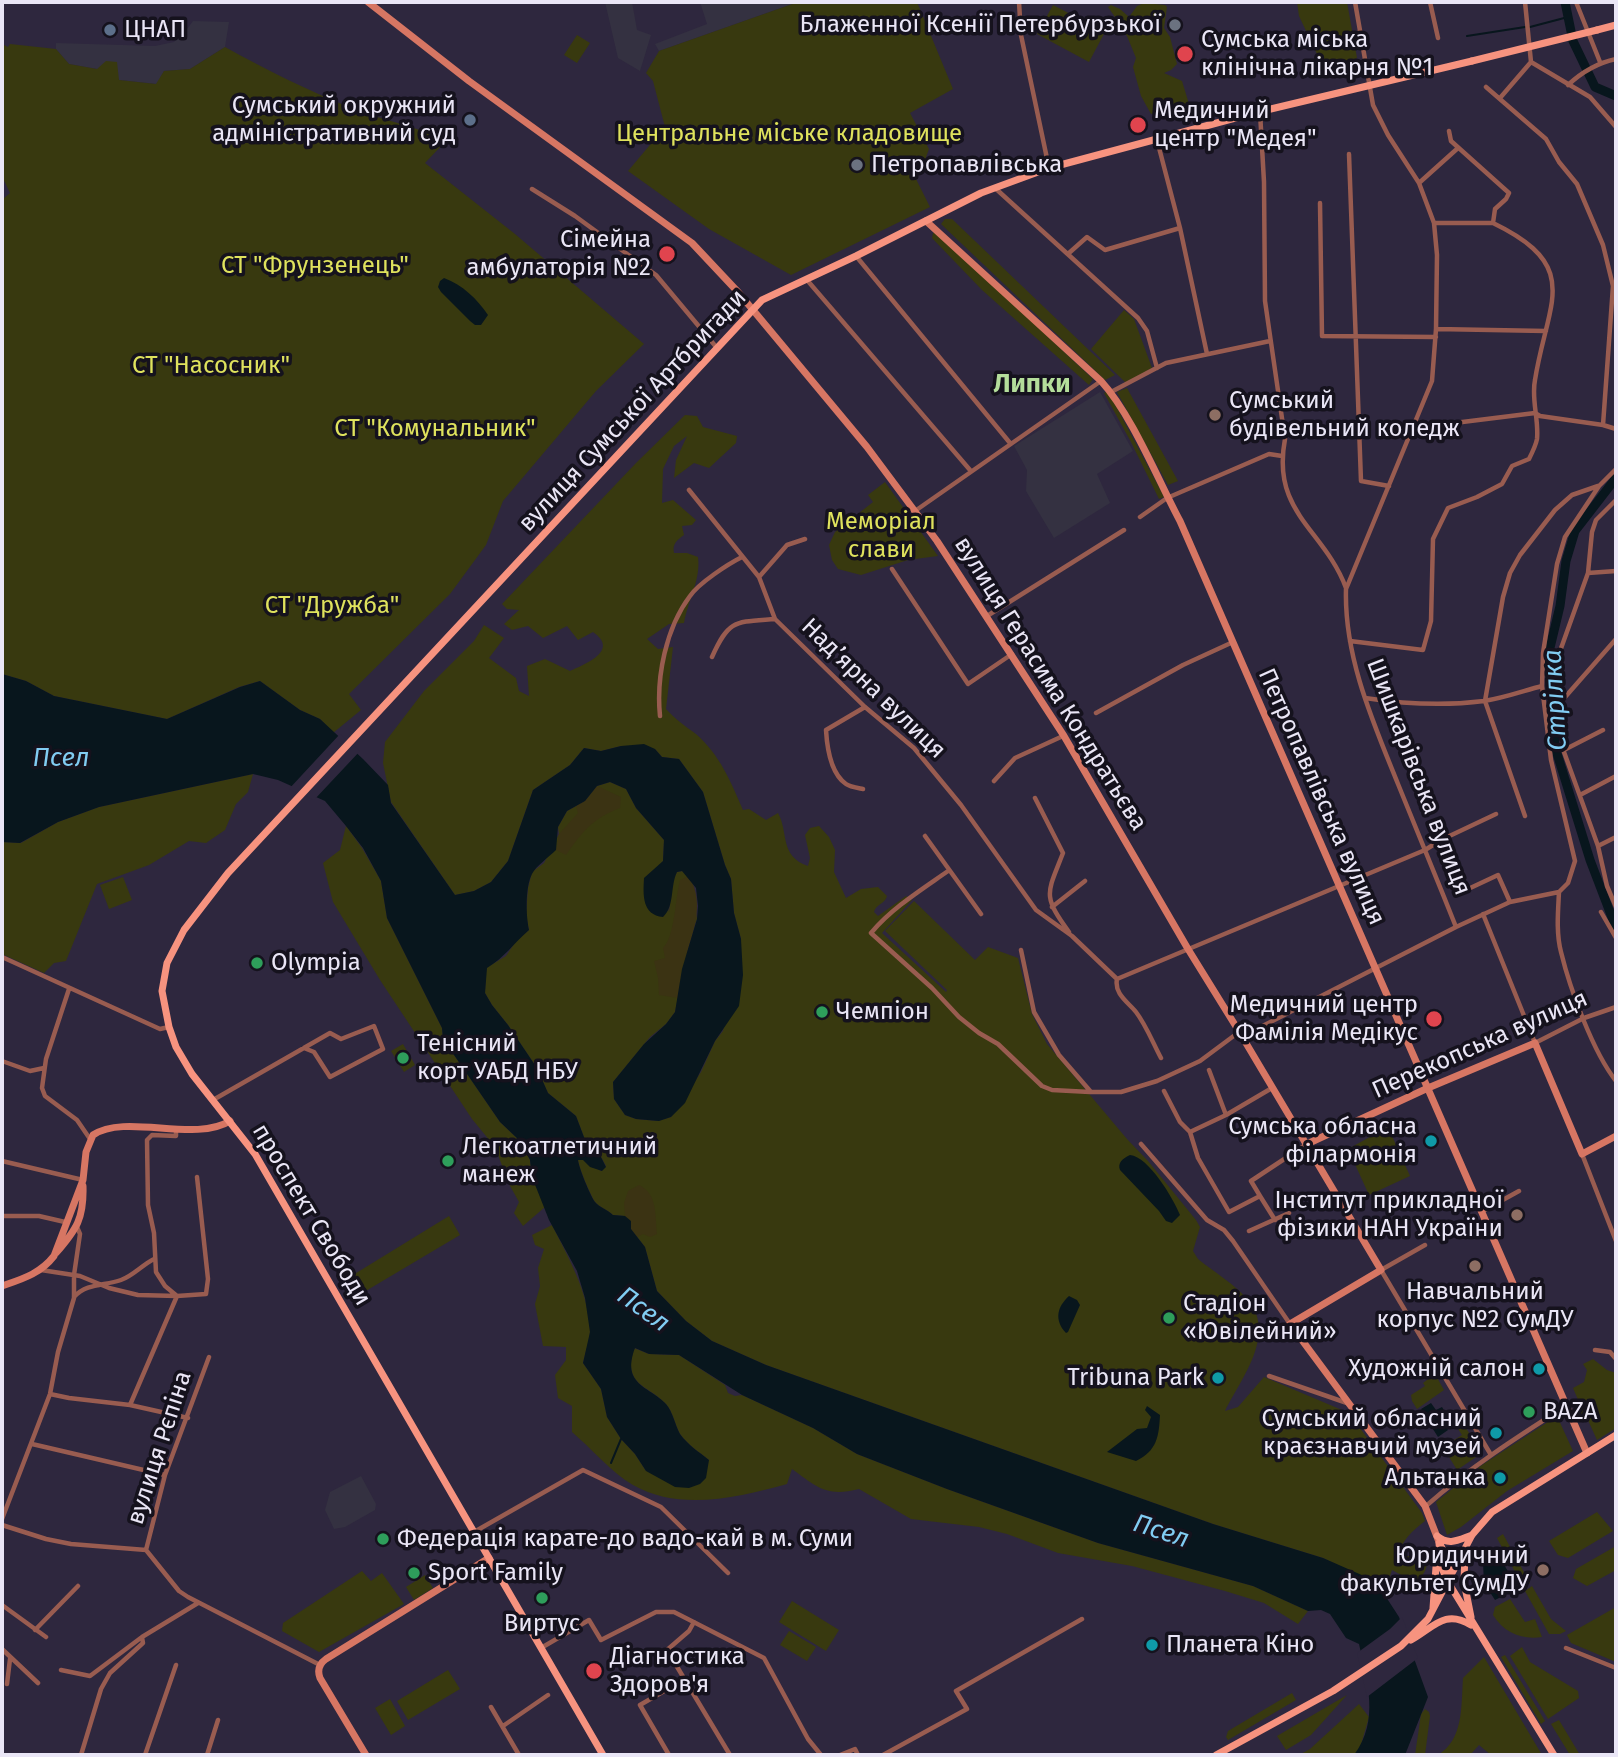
<!DOCTYPE html>
<meta charset="utf-8">
<style>
body{margin:0}
#map{position:relative;width:1618px;height:1757px;overflow:hidden;background:#2e273e;font-family:"Fira Sans",sans-serif}
canvas{display:block}
.frame{position:absolute;inset:0;border:4px solid #eae6f6;pointer-events:none}
</style>
<div id="map">
<canvas width="1618" height="1757"></canvas>
<div class="frame"></div>
</div>
<script>
const ctx = document.querySelector('canvas').getContext('2d');
ctx.lineJoin = 'round';
function fillPath(path, color) { ctx.fillStyle = color; ctx.fill(path, 'evenodd'); }
function strokePath(path, color, width, dash) { ctx.strokeStyle = color; ctx.lineWidth = width; ctx.lineCap = dash ? 'butt' : 'round'; ctx.setLineDash(dash || []); ctx.stroke(path); }
function drawText(font, color, halo, rows, align = 'center') {
  ctx.font = font + ' "Fira Sans",sans-serif'; ctx.lineWidth = 7; ctx.setLineDash([]); ctx.textBaseline = 'middle'; ctx.strokeStyle = halo; ctx.fillStyle = color; for (const [text, x, y, turn = 0] of rows) {
    ctx.save(); ctx.translate(x, y); ctx.rotate((+turn || 0) * Math.PI / 180); ctx.textAlign = isNaN(turn) ? turn : align; if (halo) ctx.strokeText(text, 0, 0); ctx.fillText(text, 0, 0); ctx.restore();
  }
}
fillPath(new Path2D(`
 M605 2H632L637 30 651 35 640 71 618 58Z
 M700 2H798L659 51 655 44 707 24Z
 M193 21 229 22 225 47 190 69 164 71 157 84 119 80 97 69 69 64 56 49V43L155 46 174 42 184 33Z
 M1100 392 1133 451 1097 474 1110 503 1054 538 1026 491 1027 470 1014 446Z
 M361 1476 376 1504 375 1510 345 1527 334 1529 325 1510 330 1492Z`), '#343141');
fillPath(new Path2D(`
 M798 2H917L953 89 910 113 929 149 922 168 914 175 930 207 791 275 709 229 628 171 665 127 653 81 646 73 659 51Z
 M1297 2H1347L1357 58 1325 71 1299 16Z
 M1144 3 1165 5 1167 7 1164 28 1170 37 1177 64 1171 70 1164 73 1182 81 1189 104 1151 114 1141 96 1133 67 1136 58 1127 36 1119 29 1117 20 1108 7 1111 5 1120 9 1129 17 1137 6Z
 M1053 5 1105 32 1089 62 1037 34Z
 M577 35 590 43 577 63 564 55Z
 M2 44 8 47 10 44 56 49 69 64 97 69 106 61 117 62 119 80 156 84 164 71 190 69 225 47C266 70 310 91 353 109 384 121 417 125 445 142L425 163 515 234 644 344 596 391 503 501 486 545 450 594 349 694 361 710 333 733 320 719 300 710 260 681 239 687 167 719 54 696 26 681 2 674V200L10 193 2 176Z
 M945 219H952L1115 375 1105 380 941 224Z
 M936 232 1093 379 1089 385 982 290 932 238 933 233Z
 M1124 310 1134 319 1152 368 1126 383 1091 349Z
 M1127 388 1178 481 1168 485 1117 392Z
 M1108 391 1164 497 1159 499 1131 442 1104 393Z
 M685 415 697 416 703 427 737 436 736 443 709 468 694 463 674 478 676 460 687 436 674 446 663 469 662 503 673 500 696 520 692 525 682 526 684 535C677 540 672 544 674 553H687L698 557C701 580 688 600 684 623L669 624 647 639 658 649 673 647 666 709C675 719 685 726 696 734 720 755 731 782 743 810L749 809 766 820 778 813C789 833 779 856 808 866L810 858 805 835 810 828 819 826 829 837 835 850 834 872 846 898 861 889 878 887 887 896C885 904 876 904 874 912L878 916 906 896 912 900 882 933 946 992 947 990 885 931 914 901 975 960 988 947 1018 958 1032 1014 1047 1044 1127 1139 1148 1161 1196 1220 1200 1227 1193 1251 1198 1259C1214 1272 1236 1285 1249 1301 1276 1336 1241 1379 1225 1411L1238 1407 1264 1377 1349 1413 1422 1513 1425 1521C1413 1530 1401 1541 1398 1556H1424L1427 1559C1428 1568 1423 1578 1414 1582L1392 1570 1390 1576 1391 1584 1384 1595 1376 1583 1323 1558 1213 1524 766 1365 712 1341 686 1321 657 1291 645 1247 631 1229 625 1216 613 1215C608 1210 599 1207 595 1202 590 1194 579 1168 578 1160H584L601 1171 606 1166 600 1155 587 1145 576 1116 548 1093 537 1068 508 1025 492 1005 485 993 486 968 506 956 516 941 529 930 526 914 528 888 532 872 544 863 559 834 558 827 567 811 585 801 597 786 610 782 626 789 636 808 664 840 663 861 659 866 669 912 673 879 677 872 683 871 689 876 697 919 691 934 675 1012 666 1024 650 1037 613 1082 614 1099 625 1115 636 1119 658 1121 671 1117 701 1072 715 1041 723 1031 741 939 734 913 731 879 725 865 703 792 679 759 662 757 655 749 621 746 601 751 584 748 570 765 533 790 508 861 491 882 474 891 455 895 391 802 383 763 385 742 424 691 474 641 484 625 504 638 489 658 516 678 519 691 529 696 527 666 545 659 570 671C588 663 619 650 593 632L578 640 567 626 543 638 528 626 512 630 504 624 519 610 507 609 502 604 636 463Z
 M885 482 938 556 908 560 861 575 838 569 832 560 829 545 835 532 873 502 868 495Z
 M253 774 248 792 236 804 225 830 206 843 189 841 149 865 97 884 66 961 54 963 44 973 2 954V842L21 843 58 822 99 807Z
 M346 826 362 848 381 881 387 918 442 1028 443 1039 500 1122 520 1141 530 1160 532 1177 545 1207 523 1226 514 1213 519 1202 509 1184 495 1147 472 1119 380 980 333 902 323 863 340 850Z
 M123 877 132 900 109 909 100 885Z
 M403 1044 415 1065 404 1072 391 1051Z
 M1388 1127 1410 1176 1369 1195 1348 1149Z
 M449 1216 460 1235 359 1295 348 1278Z
 M552 1225C569 1259 588 1291 590 1330 590 1340 585 1353 583 1363L601 1389 607 1417 621 1439 635 1454 646 1471 709 1460C699 1452 688 1445 680 1434 675 1425 673 1412 666 1404 649 1385 622 1386 634 1348L649 1354 679 1355 725 1385 728 1393 735 1396 742 1395 813 1428 857 1454 947 1489 1098 1543 1253 1586 1308 1611 1298 1624 1264 1603 1225 1591 1132 1566 1058 1553 1007 1534 979 1527 911 1519 859 1489C827 1497 818 1488 792 1469L787 1484C739 1497 680 1512 633 1485 612 1473 591 1448 572 1432V1406L558 1398 555 1375 566 1360V1347L543 1346 535 1304 540 1286 538 1268 544 1249 535 1245 532 1235Z
 M1593 1359 1607 1370 1616 1373V1428L1597 1440 1587 1418 1580 1415 1582 1409 1573 1388 1584 1382 1587 1370 1583 1364Z
 M1435 1374 1444 1390 1417 1409 1412 1401 1411 1395 1425 1386 1423 1383Z
 M1557 1416 1573 1451 1507 1491 1461 1527 1447 1535 1436 1502 1482 1465Z
 M1464 1425 1482 1453 1457 1470 1443 1447 1462 1435 1458 1429Z
 M1597 1512 1613 1531 1568 1558 1558 1555 1549 1541Z
 M1503 1534 1530 1583 1523 1587 1497 1538Z
 M1616 1546V1570L1587 1586 1573 1578 1576 1569Z
 M362 1571 371 1581 382 1573 404 1604 319 1652 282 1631 283 1623Z
 M425 1575 433 1588 414 1600 406 1587Z
 M1532 1586 1551 1619 1566 1631 1560 1634H1549L1525 1591Z
 M1510 1599 1525 1622 1535 1619 1542 1637C1522 1640 1504 1633 1493 1615L1495 1607Z
 M792 1601 839 1630 826 1651 779 1622Z
 M1616 1607V1662L1571 1643 1567 1635Z
 M789 1631 816 1647 807 1661 780 1645Z
 M1522 1647 1530 1662 1578 1691 1579 1698 1548 1719 1510 1656Z
 M1505 1655 1545 1721 1541 1724 1501 1657Z
 M1484 1657 1542 1755H1491L1479 1745 1470 1755H1438C1464 1739 1461 1706 1463 1678Z
 M448 1670 460 1689 408 1720 397 1701Z
 M1292 1693 1296 1700 1228 1740 1226 1737 1228 1731Z
 M1347 1695 1311 1735 1286 1750 1277 1736Z
 M390 1699 405 1726 391 1735 375 1708Z
 M1359 1704 1369 1717 1360 1748 1354 1755H1299L1310 1749Z
 M1425 1709 1429 1712 1430 1716 1425 1755H1415L1421 1714Z
 M1559 1720 1580 1755H1570L1551 1724Z`), '#38390f');
fillPath(new Path2D(`
 M597 786 621 797 620 808C592 819 583 831 566 855L556 850 559 834 578 813 576 806 585 801Z
 M689 876C706 905 692 935 683 965 680 976 680 987 678 998L659 995 658 978 654 961 665 958 663 948C675 936 675 899 680 880Z
 M639 1185C658 1194 655 1216 657 1234L650 1237 643 1234 637 1237 631 1229V1221L625 1216 624 1203 628 1191Z`), '#3b3313');
fillPath(new Path2D(`
 M444 278C463 285 477 299 488 315L481 325H475L470 321 441 292 438 287 440 281Z
 M2 674 26 681 54 696 167 719 240 687 260 681 300 710 320 719 363 759 388 785 391 803 455 895 474 891 491 882 508 861 533 790 570 765 584 748 601 751 621 746 644 744 655 749 662 757 679 759 703 792 725 865 731 879 734 913 741 939 743 975 739 1006 715 1041 685 1103 671 1117 659 1121 636 1119 625 1115 614 1099 613 1082 644 1044 666 1024 675 1012 682 969 697 919 698 906 696 888 682 871 677 872C670 886 675 906 663 917 642 915 643 895 644 878L663 861 664 840 636 808 626 789 610 782 597 786 585 801 567 811 558 827 556 850C549 857 536 866 532 874 525 888 526 915 529 930 513 944 505 957 487 968L485 993 492 1005 508 1025 537 1068 548 1093 576 1116 587 1145 600 1155 606 1167 602 1171 590 1167 583 1160H578C579 1168 590 1195 595 1202 599 1207 608 1210 613 1215L625 1216 631 1221V1229L645 1247 657 1291 686 1321 712 1341 766 1365 1213 1524 1323 1558 1364 1576 1377 1583 1399 1617 1428 1697 1405 1755H1354C1380 1720 1367 1682 1359 1644L1346 1638 1330 1614 1321 1610 1308 1611 1253 1586 1098 1543 947 1489 857 1454 813 1428 742 1395 679 1355 649 1354 635 1348C621 1385 649 1386 666 1404 673 1412 675 1425 680 1434 688 1445 699 1452 709 1460L706 1478 700 1484 689 1488 675 1487 646 1471 635 1454 621 1439 607 1417 601 1389 583 1363 590 1332 585 1298 577 1271 549 1220 532 1177 530 1160 520 1141 500 1122 443 1039 442 1028 387 918 381 881 363 848 346 826 325 801 278 780 253 774 99 807 58 822 20 843 2 842Z
 M1130 1155C1149 1157 1173 1198 1180 1215L1172 1223 1166 1221 1159 1211 1120 1170C1117 1163 1123 1158 1130 1155Z
 M1069 1296 1077 1300 1080 1305 1068 1332 1066 1333C1054 1320 1057 1307 1069 1296Z
 M1431 1403 1436 1410 1442 1407 1448 1417 1443 1421 1448 1430 1438 1437 1431 1426 1436 1423 1433 1417 1428 1419 1421 1409Z
 M1147 1406 1160 1415C1159 1436 1157 1451 1136 1461L1107 1452 1137 1429 1147 1428 1151 1417 1145 1410Z
 M1500 1558 1515 1583 1502 1589 1503 1591 1499 1598 1495 1600 1484 1583 1483 1563Z`), '#08161d');
fillPath(new Path2D(`
 M340 734 360 751 314 800 289 789Z
 M1402 1617 1418 1658 1367 1697 1357 1653 1390 1629Z`), '#2e273e');
strokePath(new Path2D(`
 M1530 27 1568 17
 M1467 36 1525 27
 M611 1463 621 1439`), '#08161d', 2);
strokePath(new Path2D(`
 M1565 2 1573 41 1595 87 1616 96
 M1616 478 1575 531 1566 561 1560 606 1549 652 1555 747 1590 860 1616 928`), '#08161d', 9);
strokePath(new Path2D(`
 M1019 2 1021 35 1049 168
 M1355 2 1373 105 1388 135 1419 183 1434 223 1437 255 1436 329 1432 381 1346 589C1344 657 1373 722 1398 784 1417 831 1437 879 1456 927
 M1430 2 1438 38
 M1525 2 1531 62
 M1576 2 1600 62
 M1531 62 1590 97 1616 127
 M1568 85C1583 71 1597 63 1616 59
 M1486 87 1546 139 1559 162 1577 184 1603 245 1613 286 1603 425
 M1500 98 1531 62
 M1260 112 1264 182 1265 301 1285 439C1271 513 1324 529 1346 588
 M1157 140 1180 228 1207 354
 M1349 154 1361 481 1389 486
 M1419 183 1458 148
 M995 188 1138 318 1147 331 1157 368
 M532 189 575 216 656 275 717 348
 M1320 203 1322 336 1436 337
 M1434 223H1493L1495 209 1506 199 1509 193 1451 141 1449 131
 M1069 253 1087 237 1105 250 1180 228
 M856 256 1010 443
 M807 280 970 470
 M1436 329 1546 331
 M1111 392 1166 363 1270 341
 M1414 428 1535 413 1540 416 1603 425 1616 429
 M689 490 759 577 775 619 865 707 914 748 961 805 1036 910 1072 936 1117 979
 M915 511 1101 381
 M1140 517 1167 498 1269 454 1282 456
 M892 569 968 684 1012 654
 M1588 573 1616 571
 M759 577 787 545 805 539
 M987 616 1124 530
 M1616 639 1559 704 1564 752 1598 846 1607 886 1616 907
 M1350 641 1423 650 1431 621 1433 539 1448 508 1477 497 1502 484 1512 466 1529 459C1532 453 1536 445 1537 439 1539 419 1531 399 1535 380 1547 302 1584 267 1493 223
 M712 657C729 619 735 622 775 619
 M1365 698C1404 704 1445 706 1484 701 1504 698 1523 691 1542 686
 M1559 704 1555 671 1559 654 1588 573 1592 532 1596 520 1616 500
 M1096 713 1183 665 1233 642
 M660 716C656 677 666 628 690 596 699 583 728 564 742 557
 M1564 750 1603 730
 M994 781 1015 758 1063 736
 M863 789C858 788 850 787 846 784 830 773 827 747 826 730L865 707
 M1580 795 1616 776
 M1035 798 1063 853C1047 894 1042 895 1069 932
 M1525 816 1485 701 1503 597 1510 573 1520 555 1555 510 1572 495 1598 486
 M925 836 981 914
 M1441 840 1448 853
 M1598 846 1616 837
 M1450 856 1466 890 1498 875 1510 902
 M948 871C921 890 892 908 871 933L932 988 959 1017 979 1033 998 1044 1042 1086 1052 1090 1090 1092
 M1559 892C1558 912 1556 933 1561 952 1570 989 1593 1052 1616 1081
 M1052 907 1085 881
 M1601 912 1616 938
 M1483 914 1535 1043 1584 1018 1616 1007
 M1021 950 1034 1012 1059 1055 1091 1092H1121L1157 1081 1200 1061 1235 1035 1247 1034 1456 927 1510 902 1559 892 1568 883 1575 861 1551 760 1542 686 1543 653 1557 564 1565 537 1599 486 1616 469
 M2 957 160 1029 169 1027
 M69 989 46 1059 42 1088 45 1096 77 1120 90 1139
 M1161 1058C1153 1043 1146 1025 1136 1012 1128 1002 1114 994 1117 979L1425 850 1441 840 1496 814
 M2 1061 30 1071 44 1068
 M1209 1070 1226 1115
 M1164 1091 1180 1122 1190 1132 1198 1158 1229 1212 1260 1196 1251 1181 1307 1144
 M213 1100 330 1033 341 1039 374 1026 383 1049 330 1077 314 1052 304 1048
 M1190 1132 1226 1115 1272 1088
 M1141 1144 1207 1220 1224 1230 1233 1241 1290 1324
 M1582 1154 1616 1241
 M2 1161 83 1180
 M1260 1196 1275 1220
 M1481 1212 1519 1191
 M2 1216H39L65 1222
 M1249 1231 1289 1213
 M1425 1245 1381 1270 1491 1455
 M41 1270 80 1276 109 1288 138 1295 177 1296 206 1294 208 1279 197 1177
 M74 1297C87 1283 104 1286 121 1280 133 1276 142 1265 154 1259
 M1595 1350 1610 1352 1616 1359
 M1269 1376 1347 1403
 M50 1394 69 1398 130 1405 188 1418
 M130 1405 177 1296 165 1286 156 1272 154 1233 148 1205 147 1140 152 1135 176 1136V1129
 M32 1444 165 1475
 M1426 1506C1469 1468 1517 1437 1566 1406
 M2 1519 50 1394 58 1352 74 1298V1275L80 1234 77 1227
 M2 1525 46 1539 71 1544 146 1550
 M474 1532 583 1470 661 1507 728 1573
 M146 1550 179 1591 188 1597 320 1665
 M146 1550 165 1475 209 1357
 M2 1605 46 1637
 M694 1622 689 1631 667 1650 730 1755
 M35 1630 78 1586
 M541 1648 589 1620 601 1640 656 1612H674L764 1658 808 1739 821 1755
 M1566 1648 1616 1668
 M2 1649 38 1683
 M61 1670 90 1676 142 1637 198 1603
 M7 1684 10 1659
 M491 1707 519 1755
 M503 1726 548 1695
 M81 1755 101 1689 110 1673 143 1643 142 1637
 M145 1755 176 1665
 M207 1755 218 1720
 M669 1755 640 1705 685 1679
 M840 1755 855 1749 858 1755
 M883 1755 967 1709 956 1691 1082 1619`), '#995c50', 4.5);
strokePath(new Path2D(`
 M368 2 469 81 692 243 738 292 867 447 937 541 1064 736 1188 949 1240 1033 1381 1270 1290 1324 1425 1506 1439 1542
 M926 221 1101 381C1132 415 1158 480 1180 521L1587 1453
 M1307 1144 1428 1088 1535 1043 1582 1154 1616 1136
 M56 1253C77 1229 84 1218 83 1186
 M2 1286C22 1279 40 1274 54 1256L83 1180 86 1152 93 1135C126 1113 194 1143 230 1121
 M366 1755 320 1678C317 1670 319 1664 326 1659L489 1558`), '#d77663', 7);
strokePath(new Path2D(`
 M1597 30 1616 25
 M1437 1536C1449 1546 1458 1540 1472 1535
 M1439 1543 1441 1566 1448 1582 1554 1755
 M1441 1546 1449 1564 1448 1578
 M1465 1552 1464 1582 1471 1617
 M1433 1608 1437 1553
 M1411 1640C1434 1627 1445 1609 1471 1625
 M603 1755 255 1154 192 1074 176 1047 169 1027 162 991 167 963 184 930 228 873 762 300 856 256 981 193 1049 168 1254 113 1472 61
 M1216 1755 1333 1691 1401 1646 1428 1619 1472 1535 1492 1512 1616 1435`), '#f7937f', 7);
strokePath(new Path2D(`
 M1472 61 1597 30`), '#f7937f', 7);
for (const [x, y, r, color] of [
 [1175,25,7,"#6b7280"],
 [110,30,7,"#5c6f8a"],
 [1185,54,9,"#e0444e"],
 [470,120,7,"#5c6f8a"],
 [1138,125,9,"#e0444e"],
 [857,165,7,"#6b7280"],
 [667,254,9,"#e0444e"],
 [1215,415,7,"#8d6e63"],
 [257,963,7,"#2e9e5b"],
 [822,1012,7,"#2e9e5b"],
 [1434,1019,9,"#e0444e"],
 [403,1058,7,"#2e9e5b"],
 [1431,1141,7,"#0f9aa8"],
 [448,1161,7,"#2e9e5b"],
 [1517,1215,7,"#8d6e63"],
 [1475,1266,7,"#8d6e63"],
 [1169,1318,7,"#2e9e5b"],
 [1539,1369,7,"#0f9aa8"],
 [1218,1378,7,"#0f9aa8"],
 [1529,1412,7,"#2e9e5b"],
 [1496,1433,7,"#0f9aa8"],
 [1500,1478,7,"#0f9aa8"],
 [383,1539,7,"#2e9e5b"],
 [1543,1570,7,"#8d6e63"],
 [414,1573,7,"#2e9e5b"],
 [542,1598,7,"#2e9e5b"],
 [1152,1645,7,"#0f9aa8"],
 [594,1671,9,"#e0444e"]
]) { const dot = new Path2D(); dot.arc(x, y, r, 0, 2 * Math.PI); ctx.fillStyle = color; ctx.fill(dot); strokePath(dot, '#15121d', 2.5); }
drawText('24px', '#eae6f6', '#15121d', [
 ["Блаженної Ксенії Петербурзької",1161,25,"right"],
 ["ЦНАП",124,30],
 ["Сумська міська",1201,40],
 ["клінічна лікарня №1",1201,68],
 ["Сумський окружний",456,106,"right"],
 ["адміністративний суд",456,134,"right"],
 ["Медичний",1154,111],
 ["центр \"Медея\"",1154,139],
 ["Петропавлівська",871,165],
 ["Сімейна",651,240,"right"],
 ["амбулаторія №2",651,268,"right"],
 ["Сумський",1229,401],
 ["будівельний коледж",1229,429],
 ["Olympia",271,963],
 ["Медичний центр",1418,1005,"right"],
 ["Фамілія Медікус",1418,1033,"right"],
 ["Чемпіон",836,1012],
 ["Тенісний",417,1044],
 ["корт УАБД НБУ",417,1072],
 ["Сумська обласна",1417,1127,"right"],
 ["філармонія",1417,1155,"right"],
 ["Легкоатлетичний",462,1147],
 ["манеж",462,1175],
 ["Інститут прикладної",1503,1201,"right"],
 ["фізики НАН України",1503,1229,"right"],
 ["Навчальний",1475,1292,"center"],
 ["корпус №2 СумДУ",1475,1320,"center"],
 ["Стадіон",1183,1304],
 ["«Ювілейний»",1183,1332],
 ["Художній салон",1525,1369,"right"],
 ["Tribuna Park",1204,1378,"right"],
 ["BAZA",1543,1412],
 ["Сумський обласний",1482,1419,"right"],
 ["краєзнавчий музей",1482,1447,"right"],
 ["Альтанка",1486,1478,"right"],
 ["Федерація карате-до вадо-кай в м. Суми",397,1539],
 ["Юридичний",1529,1556,"right"],
 ["факультет СумДУ",1529,1584,"right"],
 ["Sport Family",428,1573],
 ["Виртус",542,1624,"center"],
 ["Планета Кіно",1166,1645],
 ["Діагностика",610,1657],
 ["Здоров'я",610,1685]
], 'left');
drawText('24px', '#dfe25d', '#15121d', [
 ["Центральне міське кладовище",789,134],
 ["СТ \"Фрунзенець\"",315,266],
 ["СТ \"Насосник\"",211,366],
 ["СТ \"Комунальник\"",435,429],
 ["Меморіал",881,522],
 ["слави",881,550],
 ["СТ \"Дружба\"",332,606]
]);
drawText('24px', '#eae6f6', '#15121d', [
 ["вулиця Сумської Артбригади",633,411,-47],
 ["вулиця Герасима Кондратьєва",1050,684,58],
 ["Надʼярна вулиця",873,689,44],
 ["Шишкарівська вулиця",1418,777,69],
 ["Петропавлівська вулиця",1321,797,66],
 ["Перекопська вулиця",1480,1045,-24],
 ["проспект Свободи",311,1215,59],
 ["вулиця Рєпіна",160,1448,-72]
]);
drawText('bold 26px', '#b4de9b', '#15121d', [
 ["Липки",1032,385]
]);
drawText('italic 26px', '#81ccf2', '#15121d', [
 ["Стрілка",1556,700,-93],
 ["Псел",61,759],
 ["Псел",643,1310,36],
 ["Псел",1161,1532,18]
]);
</script>
